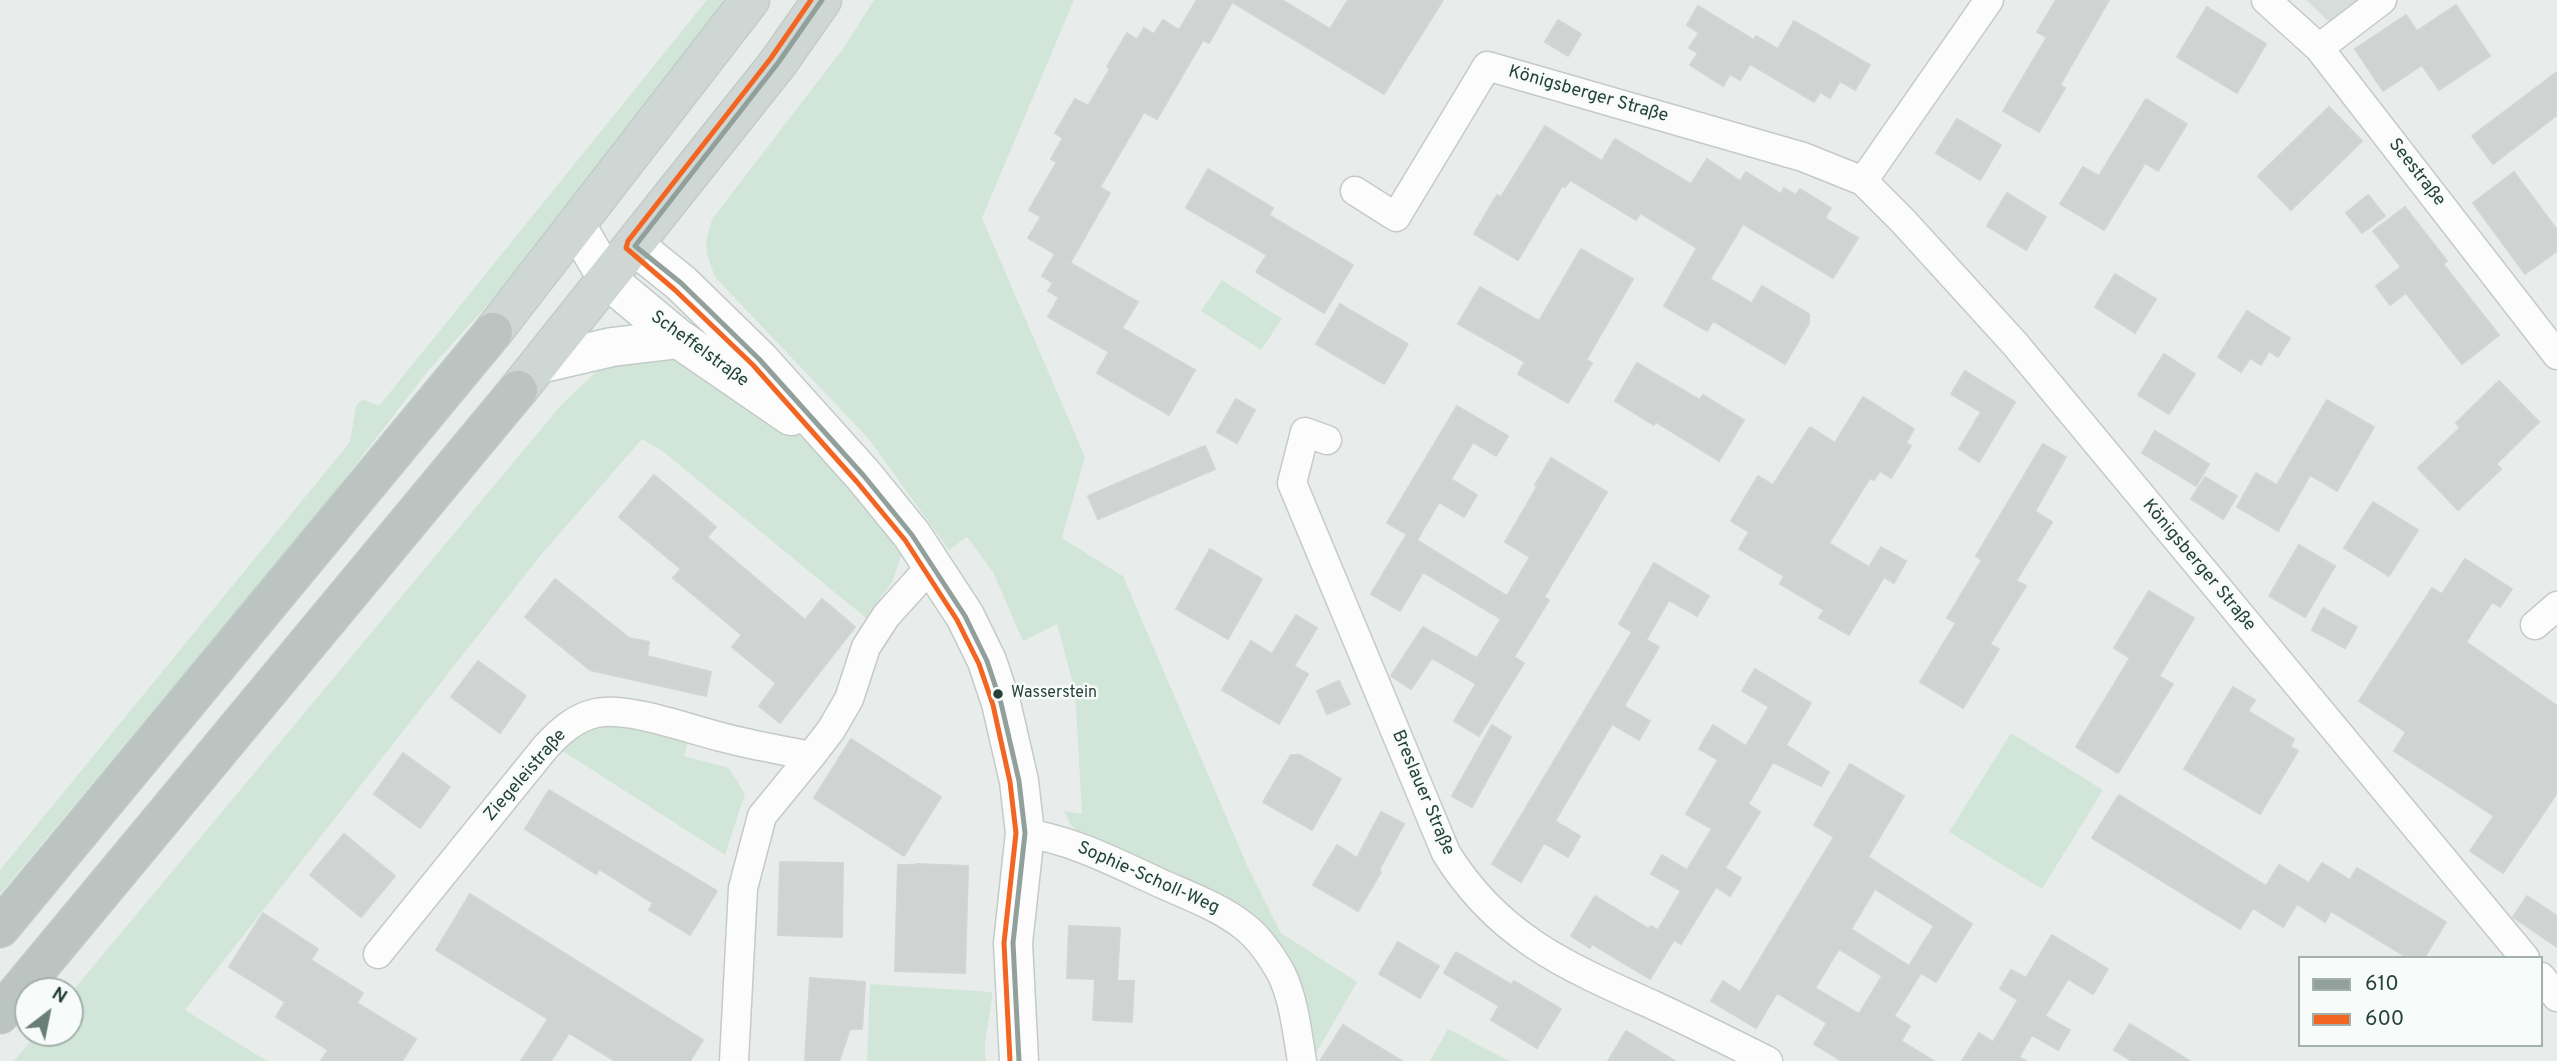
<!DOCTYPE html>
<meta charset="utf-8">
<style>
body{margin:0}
#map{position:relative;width:2557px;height:1061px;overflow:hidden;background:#e8edeb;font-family:Overpass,sans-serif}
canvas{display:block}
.legend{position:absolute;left:2298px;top:956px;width:245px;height:91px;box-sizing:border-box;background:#f7fbf9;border:2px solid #a3b1ad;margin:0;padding:9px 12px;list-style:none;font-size:21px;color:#24423a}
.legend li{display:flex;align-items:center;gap:14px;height:35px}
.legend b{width:35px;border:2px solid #a3b1ad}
.north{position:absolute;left:14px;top:977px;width:70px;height:70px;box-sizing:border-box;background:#f7fbf9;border:2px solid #a3b1ad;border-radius:50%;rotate:32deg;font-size:19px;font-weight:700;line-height:28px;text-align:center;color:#24423a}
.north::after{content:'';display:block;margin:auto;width:24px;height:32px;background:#697e78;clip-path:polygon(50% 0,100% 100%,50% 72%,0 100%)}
</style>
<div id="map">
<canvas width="2557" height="1061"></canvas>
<ul class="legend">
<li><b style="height:9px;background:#92a09c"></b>610</li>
<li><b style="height:9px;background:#f26522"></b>600</li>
</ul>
<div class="north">N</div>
</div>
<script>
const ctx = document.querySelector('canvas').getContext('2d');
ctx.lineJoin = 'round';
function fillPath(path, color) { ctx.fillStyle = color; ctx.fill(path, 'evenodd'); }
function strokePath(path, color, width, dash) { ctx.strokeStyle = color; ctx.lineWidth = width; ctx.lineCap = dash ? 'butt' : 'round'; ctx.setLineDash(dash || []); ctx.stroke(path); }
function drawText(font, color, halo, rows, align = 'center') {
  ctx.font = font + ' Overpass,sans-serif'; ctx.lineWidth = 5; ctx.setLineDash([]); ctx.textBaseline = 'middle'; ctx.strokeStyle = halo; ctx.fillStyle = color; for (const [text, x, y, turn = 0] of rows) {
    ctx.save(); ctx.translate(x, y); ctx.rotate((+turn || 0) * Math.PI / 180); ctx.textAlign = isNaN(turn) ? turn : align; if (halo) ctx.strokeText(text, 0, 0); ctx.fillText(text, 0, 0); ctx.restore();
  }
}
fillPath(new Path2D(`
 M2306 0H2382L2339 31Z`), '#d6dedb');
fillPath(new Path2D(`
 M707 0H735L509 281 428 371 326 503 0 894V870L350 442 356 406 362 399 379 406Z
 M874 0H1074L982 218 1085 457 1062 538 1123 576 1247 865 1281 933 1357 982 1312 1060 1292 971 1080 833 1071 825 1064 811 1082 814 1075 691 1057 624 1023 641 993 572 967 537 949 550 868 438 716 278C705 254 703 243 713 218L845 46Z
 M1222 280 1282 319 1261 350 1201 311Z
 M663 351C697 370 734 387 766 409 821 447 862 498 903 551L892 582 866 618 661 450 642 439 540 556 185 1010 267 1061H14L37 1033H70V994L562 404 595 373 626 357Z
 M618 725 688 741 684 756 729 768 745 794 725 855 561 750C582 733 591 727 618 725Z
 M2011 733 2103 790 2042 889 1949 832Z
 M870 984 992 992C992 1015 982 1039 986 1061H867Z
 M1448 1029 1509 1061H1430Z`), '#d1e6d8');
const building = new Path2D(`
 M1197 0H1282L1330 29 1348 0H1443L1384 94 1232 2 1209 43 1203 40 1157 119 1144 112 1100 187 1110 193 1070 263 1028 238 1041 217 1029 210 1057 162 1051 159 1063 138 1055 133 1075 99 1088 106 1110 69 1107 67 1127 33 1137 40 1144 28 1154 34 1163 20 1179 30Z
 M2056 0H2109L2060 85 2065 88 2039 132 2003 111 2047 37 2037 32Z
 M2456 5 2490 56 2439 90 2422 65 2383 91 2355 49 2406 15 2417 31Z
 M1698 6 1754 40 1756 36 1778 49 1794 21 1870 65 1855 90 1840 81 1830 98 1820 92 1814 102 1750 64 1740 80 1730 74 1723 86 1690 65 1698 53 1689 48 1699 33 1687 25Z
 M2207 7 2266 44 2237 93 2177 57Z
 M1558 20 1581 34 1568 56 1545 42Z
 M2557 72V115L2493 164 2472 136Z
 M2146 99 2187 124 2158 171 2145 163 2104 230 2060 204 2083 167 2099 176Z
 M2329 107 2362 141 2291 210 2258 176Z
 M1957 119 2001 145 1980 180 1936 153Z
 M1545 126 1602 161 1615 139 1691 184 1707 159 1740 181 1746 172 1781 194 1784 188 1796 195 1800 189 1831 208 1825 218 1858 238 1833 278 1743 224 1710 279 1752 303 1762 286 1809 314V323L1785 364 1713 321 1707 331 1664 306 1697 248 1640 213 1636 220 1570 180 1565 187 1562 186 1518 260 1474 234 1497 195 1501 197Z
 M1208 169 1273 208 1269 215 1353 265 1324 313 1256 272 1267 255 1186 208Z
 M2514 172 2557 230V251L2525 274 2473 203Z
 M2007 193 2046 217 2026 250 1987 226Z
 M2368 195 2385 216 2362 233 2346 213Z
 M2405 207 2447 261 2443 264 2499 335 2462 364 2406 293 2390 305 2376 286 2401 267 2373 231Z
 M1581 249 1633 279 1586 360 1592 363 1568 403 1518 374 1525 362 1458 324 1480 287 1539 321Z
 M1055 254 1138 302 1122 328 1195 370 1169 415 1097 373 1109 352 1048 317 1059 297 1048 291 1053 283 1042 276Z
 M2115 274 2156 299 2135 333 2095 307Z
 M1340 304 1408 344 1384 384 1316 344Z
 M2247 311 2290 338 2278 357 2269 351 2261 365 2250 358 2241 372 2218 357Z
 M2164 354 2195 374 2169 414 2138 395Z
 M1637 363 1700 400 1703 395 1744 420 1719 461 1656 422 1654 425 1615 401Z
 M1965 371 2015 402 1979 462 1959 449 1981 412 1951 394Z
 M2499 381 2539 422 2496 464 2501 469 2458 510 2418 468 2460 428 2456 423Z
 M1863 397 1914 429 1906 443 1911 446 1891 478 1880 471 1874 480 1870 478 1829 543 1869 567 1881 547 1906 561 1894 583 1884 577 1849 635 1819 618 1824 610 1780 584 1784 576 1739 549 1749 532 1731 521 1758 476 1773 485 1810 427 1835 443Z
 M1236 399 1255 410 1237 443 1217 432Z
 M2327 400 2374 427 2337 491 2310 475 2278 531 2237 507 2256 473 2277 485Z
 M1457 406 1508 436 1496 456 1473 442 1451 479 1477 495 1464 517 1439 502 1417 540 1387 523Z
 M2155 431 2209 464 2196 486 2142 453Z
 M2043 444 2066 457 2035 511 2052 522 2016 581 2026 586 1990 644 1999 649 1963 708 1920 682 1956 623 1947 618 1982 560 1976 556Z
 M1205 446 1215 469 1098 519 1088 496Z
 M1551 458 1607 492 1544 597 1549 600 1514 657 1524 663 1479 736 1454 721 1476 684 1432 658 1411 689 1391 676 1423 627 1477 658 1501 619 1423 572 1400 611 1371 594 1407 534 1507 596 1530 557 1505 542 1537 487 1535 485Z
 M654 475 716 527 707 537 805 620 822 599 855 627 780 723 759 706 776 683 732 647 742 635 673 578 681 569 619 517Z
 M2205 477 2237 496 2223 519 2191 499Z
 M2373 502 2418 530 2389 576 2344 548Z
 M2299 545 2335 566 2305 617 2269 596Z
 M1210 549 1262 579 1228 639 1176 609Z
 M2465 559 2512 589 2500 607 2492 602 2466 642 2557 706V793L2503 873 2470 851 2494 816 2394 751 2406 732 2359 701 2432 588 2442 594Z
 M1654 563 1709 596 1697 616 1669 600 1646 640 1659 647 1624 706 1650 721 1639 740 1612 724 1555 821 1580 836 1568 857 1544 843 1521 882 1492 864 1632 632 1619 624Z
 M555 579 629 638 649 642 647 656 711 672 706 696 590 670 525 617Z
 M2149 591 2194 618 2159 676 2173 684 2118 773 2076 747 2130 658 2114 648Z
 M2323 608 2357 627 2345 648 2312 630Z
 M1296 615 1317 628 1294 666 1308 674 1279 724 1222 690 1251 641 1272 654Z
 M478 661 526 696 500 733 451 697Z
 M1755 669 1811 703 1786 745 1829 772 1821 786 1773 762 1748 804 1760 812 1725 868 1741 878 1730 896 1716 887 1681 944 1674 940 1650 979 1592 944 1590 948 1571 936 1595 896 1649 929 1651 926 1661 932 1658 930 1681 891 1651 874 1662 855 1687 870 1712 829 1686 814 1718 760 1699 749 1713 725 1746 746 1769 707 1742 691Z
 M1339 681 1350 704 1327 714 1317 691Z
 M2233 687 2255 700 2248 711 2294 739 2290 747 2298 751 2260 814 2184 769Z
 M1492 725 1511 737 1472 807 1452 796Z
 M851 739 941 797 904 856 814 798Z
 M403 753 450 787 420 828 374 794Z
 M1291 755H1300L1341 779 1312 830 1263 802Z
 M1850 764 1904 796 1868 857 1972 924 1936 982 1921 973 1894 1016 1910 1026 1901 1041 1934 1061H1842L1814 1044 1827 1023 1777 993 1756 1028 1711 1001 1723 981 1740 992 1834 837 1814 825ZM1875 889 1934 926 1909 966 1851 929ZM1839 949 1882 976 1859 1014 1815 988Z
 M549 790 717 891 690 935 649 910 653 903 599 869 596 874 525 829Z
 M2119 795 2266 886 2279 865 2309 883 2322 863 2350 880 2357 868 2446 922 2424 958H2408L2331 911 2325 922 2297 904 2283 927 2253 908 2240 929 2092 838Z
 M1381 812 1404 824 1379 870 1381 872 1358 911 1313 885 1337 845 1357 858Z
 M344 834 395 876 361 917 310 875Z
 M780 862 843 863 842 937 778 935Z
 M916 864 968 866 965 973 895 971 898 865H919Z
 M470 894 703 1040 690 1061H615L569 1033 551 1061H521L548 1019 436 950Z
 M2527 896 2557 916V947L2513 917Z
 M263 913 318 949 311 960 363 993 357 1003 416 1039 402 1061H321L328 1050 276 1017 285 1002 229 967Z
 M1069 926 1120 928 1117 981H1134L1132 1022 1093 1020 1095 979 1067 978Z
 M2052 935 2108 969 2093 994 2068 979 2045 1016 2070 1030 2058 1050 2032 1035 2019 1057 2026 1061H1962L1979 1033 1993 1042 2018 1000 2000 989 2011 970 2026 978Z
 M1398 942 1439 966 1420 998 1379 974Z
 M1456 952 1512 985 1514 981 1561 1009 1537 1048 1491 1020 1499 1006 1444 973Z
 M810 978 865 982 862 1029H850L839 1061H805Z
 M2130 1024 2190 1061H2132L2114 1050Z
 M1343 1025 1402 1061H1320Z
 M1626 1031 1675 1061H1608Z`);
fillPath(building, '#cfd4d2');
strokePath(building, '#d1d6d4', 2);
const street = new Path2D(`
 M2266 0 2319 48 2557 355
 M2319 48 2382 0
 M1863 181 1989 0
 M1355 191 1396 217 1487 66 1803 157 1863 181 1903 221 2015 344 2525 958
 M1327 440 1305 432 1292 483 1446 853C1498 937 1566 966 1653 1005 1692 1023 1730 1042 1768 1061
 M2535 625 2557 606
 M1025 833C1073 840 1116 863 1160 883 1189 896 1220 907 1245 927 1259 938 1272 957 1281 973 1294 999 1297 1032 1302 1061
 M378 954 544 749C558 733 574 718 596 713 627 706 689 729 721 737 751 745 781 750 811 756L831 730 849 699 866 647 886 616 933 564
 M2541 977 2557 997
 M734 1061 743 888 762 816 811 756`);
const secondary = new Path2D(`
 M576 225 608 280 679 339 791 416
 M635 246 681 283 759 359 864 476 912 535 965 616 987 661 1001 703 1019 781 1025 833 1013 943 1019 1061
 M539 364 612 347 679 339`);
const primary = new Path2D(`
 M493 332 750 0
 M518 390 778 63 822 0`);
const highway = new Path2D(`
 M0 928 493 332
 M0 1014 518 390`);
strokePath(street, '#c5cac8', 31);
strokePath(secondary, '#c3cbc8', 41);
strokePath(primary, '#c3ccc9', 41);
strokePath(highway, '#c3ccc9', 41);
strokePath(street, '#fcfcfc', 28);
strokePath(secondary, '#fcfcfc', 38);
strokePath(primary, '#cfd7d5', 38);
strokePath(highway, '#bcc4c2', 38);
strokePath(new Path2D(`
 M822 0 778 63 635 246 681 283 759 359 864 476 912 535 965 616 987 661 1001 703 1019 781 1025 833 1013 943 1019 1061`), '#92a09c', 5);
strokePath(new Path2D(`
 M811 0 771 58 628 241 626 248 675 290 753 365 857 482 905 540 957 620 979 664 993 705 1010 782 1016 833 1004 943 1010 1061`), '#f26522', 5);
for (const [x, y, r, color] of [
 [998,694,6,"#24423a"]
]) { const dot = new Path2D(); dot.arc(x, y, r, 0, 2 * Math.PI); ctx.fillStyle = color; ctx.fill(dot); strokePath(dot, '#f7fbf9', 2.5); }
drawText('16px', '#24423a', '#f7fbf9', [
 ["Wasserstein",1011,694]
], 'left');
drawText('18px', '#24423a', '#f7fbf9', [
 ["Königsberger Straße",1588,95,16],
 ["Seestraße",2416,173,52],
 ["Scheffelstraße",699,350,36],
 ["Königsberger Straße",2198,566,50],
 ["Ziegeleistraße",526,776,-49],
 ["Breslauer Straße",1422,793,67],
 ["Sophie-Scholl-Weg",1148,879,24]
]);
</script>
